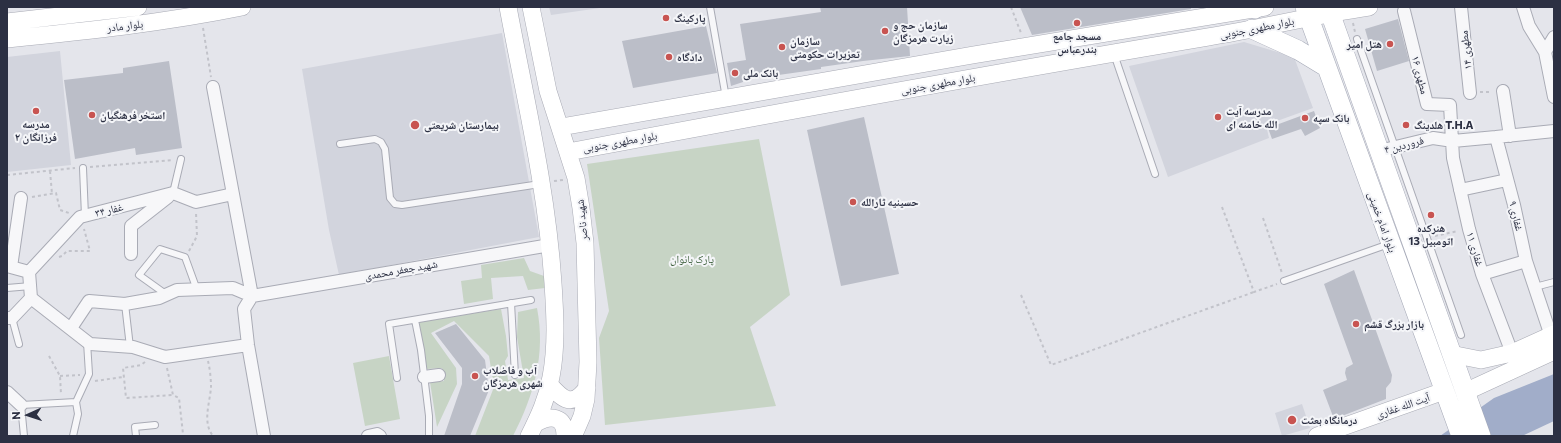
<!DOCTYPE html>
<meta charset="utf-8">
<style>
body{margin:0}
#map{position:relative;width:1561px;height:443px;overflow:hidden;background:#e4e5eb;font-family:Commissioner,sans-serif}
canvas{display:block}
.frame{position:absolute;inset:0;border:8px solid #2c3043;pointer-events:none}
.north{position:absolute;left:8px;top:395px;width:40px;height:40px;-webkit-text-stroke:3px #f4f5f8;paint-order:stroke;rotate:267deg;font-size:11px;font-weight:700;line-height:16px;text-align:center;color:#2c3043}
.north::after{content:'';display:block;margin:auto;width:14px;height:18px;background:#2c3043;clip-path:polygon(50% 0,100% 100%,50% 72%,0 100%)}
</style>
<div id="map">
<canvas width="1561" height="443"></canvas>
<div class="frame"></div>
<div class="north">N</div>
</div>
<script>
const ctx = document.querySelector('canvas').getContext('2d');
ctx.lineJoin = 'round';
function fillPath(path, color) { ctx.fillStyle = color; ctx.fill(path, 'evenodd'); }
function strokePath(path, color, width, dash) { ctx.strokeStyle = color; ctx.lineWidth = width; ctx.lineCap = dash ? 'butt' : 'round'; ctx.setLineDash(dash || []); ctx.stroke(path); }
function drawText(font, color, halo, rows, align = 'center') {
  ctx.font = font + ' Commissioner,"Noto Naskh Arabic",sans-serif'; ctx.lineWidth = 4; ctx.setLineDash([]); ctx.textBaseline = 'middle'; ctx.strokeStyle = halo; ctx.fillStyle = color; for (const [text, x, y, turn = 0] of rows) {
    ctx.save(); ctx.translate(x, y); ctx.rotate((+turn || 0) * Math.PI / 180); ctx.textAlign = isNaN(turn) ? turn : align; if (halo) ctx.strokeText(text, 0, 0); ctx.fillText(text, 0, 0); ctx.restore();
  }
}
fillPath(new Path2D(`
 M549 7H607L551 15Z
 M502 33 539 237 339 275 329 230 302 69Z
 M1244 42 1294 57 1313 108 1266 125 1269 138 1168 177 1129 66Z
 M60 51 71 165 7 172V57Z
 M1302 404 1310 428 1282 436 1275 413Z`), '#d2d4dd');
fillPath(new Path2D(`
 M759 139 790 295 750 327 776 406 605 425 599 338 609 311 587 164Z
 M524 258 530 271 544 276 545 288 528 290 523 276 491 278 493 299 464 304 461 281 482 278 481 265Z
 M537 308C546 355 534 395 513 436H475L494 387 489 356 454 321 431 333 456 368 457 384 437 427 430 382 444 381 442 368 427 369 419 322 501 309 506 336 508 356 505 361 508 380 524 378 517 337 518 312Z
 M389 356 400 419 365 426 353 363Z`), '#c7d4c5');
fillPath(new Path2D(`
 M1554 374V421L1522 436H1440L1494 398Z`), '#a1adc9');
fillPath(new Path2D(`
 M820 7H907L910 56 863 61 821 67V69L743 80V82L731 86 727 63 746 60 740 24 821 12Z
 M1020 7H1191V9L1032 35Z
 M1398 19 1409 61 1377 71 1365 29Z
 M706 26 717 73 633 88 622 41Z
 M169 61 182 148 136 155 135 148 75 159 64 80 123 73V68Z
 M1314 111 1320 128 1305 136 1301 129 1272 139 1268 128Z
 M864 117 899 274 841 286 807 130Z
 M1354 270 1392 375 1391 382 1386 388V399L1334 419 1323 390 1347 380 1345 373 1346 368 1353 364 1324 284Z
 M456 324 485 360 489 390 470 436H444L462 384V368L435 333Z`), '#bbbec8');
const lane = new Path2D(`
 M710 7 726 98
 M1357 39 1461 335
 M1114 54 1155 174
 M340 144 375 139 381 142 385 149 390 198 395 204 402 205 540 184
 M83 168 85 216
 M173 193 181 159
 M1284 281 1389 244
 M1535 287 1554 282
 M7 288 31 286
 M167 295 139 275 160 249 185 257 197 290
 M511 303 515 375
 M125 304 130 347
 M12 318 19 344
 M415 320 421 350 429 416V436
 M397 378 389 324 531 300
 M24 436 21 405 76 402
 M73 436 78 414 76 402 89 374 87 342
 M136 436 135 427 155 425`);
const street = new Path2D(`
 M1461 7 1470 93
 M1523 7 1529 26 1545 52 1554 97
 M1404 11 1427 104 1450 105 1453 158 1469 229 1482 274 1512 353
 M1545 52 1554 37
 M213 87 252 296 244 309 248 345 264 436
 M1503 91 1510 136
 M1496 137 1554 131
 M1379 151 1433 138 1453 141 1496 137 1514 205 1526 261 1551 336
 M1460 190 1507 180
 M131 254V226L168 197
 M7 266 29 272 80 217 173 193 196 202 233 194
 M11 267 21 198
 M29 272 31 298
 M1482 274 1526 261
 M7 318H12L31 298 90 344 133 347 165 357 248 345
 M71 328 89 301 125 304 159 298 177 290 233 288 252 296 550 245
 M424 377 439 375
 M7 392 21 405
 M368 436 377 434 380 436`);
const secondary = new Path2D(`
 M508 7C525 98 547 190 553 283 555 314 557 346 551 377 547 399 539 416 529 436
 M531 7 548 91 576 178 581 208 585 243 588 362 586 399 582 416 576 430 571 436
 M7 22 138 7
 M7 39C86 31 164 23 242 7
 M561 127 973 55 1265 7
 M568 152C781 112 994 73 1208 37 1262 28 1315 15 1369 7
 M1451 354 1481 360 1512 353 1554 334
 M549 384C563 400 572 408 587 388
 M1465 392 1554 351
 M536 423C550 415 565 415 565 436
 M1317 436 1444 391`);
const primary = new Path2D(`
 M1305 7 1461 436
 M1328 7 1481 436
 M1255 9 1256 7
 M1252 29 1298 50 1326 67`);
strokePath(lane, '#a9abb5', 8);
strokePath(street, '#a9abb5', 14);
strokePath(secondary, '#a9abb5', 18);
strokePath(primary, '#a4a8b6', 20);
strokePath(new Path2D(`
 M1011 7 1021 33
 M1353 23 1355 32
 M203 28 211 77
 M1480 92H1492
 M90 167 173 160
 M50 171 52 194
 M7 175 75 168
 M554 181 563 180
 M32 197 56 193 60 210 69 213
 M1222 207 1254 292 1277 284
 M1263 218 1282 273
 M1435 236 1458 231
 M189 251 197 236 196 213
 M59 257 62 256 67 251H90L84 229
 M1021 295 1051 365 1254 292
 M49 356 60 376 61 394
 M208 361C210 369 211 379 211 387 210 403 202 422 213 436
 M145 362 141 365 123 368 126 398 173 395
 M167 368 173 395 179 398 183 434
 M60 376 80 375
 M95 381 123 377`), '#c2c3ca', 2, [3, 3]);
strokePath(lane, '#f7f7f9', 6);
strokePath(street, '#f7f7f9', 12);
strokePath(secondary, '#fff', 17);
strokePath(primary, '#fff', 19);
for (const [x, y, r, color] of [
 [666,18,4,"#c85451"],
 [1077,23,4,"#c85451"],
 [885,31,4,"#c85451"],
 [1390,44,4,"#c85451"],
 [782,47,4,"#c85451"],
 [669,57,4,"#c85451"],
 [735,73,4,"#c85451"],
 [36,111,4,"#c85451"],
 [92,115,4,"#c85451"],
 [1218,117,4,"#c85451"],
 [1305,118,4,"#c85451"],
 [415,125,5,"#c85451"],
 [1406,125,4,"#c85451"],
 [853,202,4,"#c85451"],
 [1431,215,4,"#c85451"],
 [1356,324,4,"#c85451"],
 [475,376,4,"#c85451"],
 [1292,420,5,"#c85451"]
]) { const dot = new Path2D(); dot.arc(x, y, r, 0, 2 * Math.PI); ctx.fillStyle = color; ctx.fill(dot); strokePath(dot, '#f4f5f8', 1.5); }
drawText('bold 11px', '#2c3043', '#f4f5f8', [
 ["پارکینگ",674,18],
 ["سازمان حج و",893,25],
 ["زیارت هرمزگان",893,38],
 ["مسجد جامع",1077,36,"center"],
 ["بندرعباس",1077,49,"center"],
 ["سازمان",790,41],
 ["تعزیرات حکومتی",790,54],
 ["هتل امیر",1382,44,"right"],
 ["دادگاه",677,57],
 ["بانک ملی",743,73],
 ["مدرسه آیت",1226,111],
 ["الله خامنه ای",1226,124],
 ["استخر فرهنگیان",100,115],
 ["بانک سپه",1313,118],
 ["مدرسه",36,124,"center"],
 ["فرزانگان ۲",36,137,"center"],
 ["بیمارستان شریعتی",424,125],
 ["هلدینگ T.H.A",1414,125],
 ["حسینیه ثارالله",861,202],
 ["هنرکده",1431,228,"center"],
 ["اتومبیل 13",1431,241,"center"],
 ["بازار بزرگ قشم",1364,324],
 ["آب و فاضلاب",483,370],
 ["شهری هرمزگان",483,383],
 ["درمانگاه بعثت",1301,420]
], 'left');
drawText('11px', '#2c3043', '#f4f5f8', [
 ["بلوار مادر",125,26,-7],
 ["بلوار مطهری جنوبی",1257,28,-11],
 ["مطهری ۱۴",1466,50,-96],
 ["مطهری ۱۶",1420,75,76],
 ["بلوار مطهری جنوبی",938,84,-10],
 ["بلوار مطهری جنوبی",620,142,-10],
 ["فروردین ۴",1404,145,-14],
 ["غفار ۳۴",109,210,-14],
 ["غفاری ۹",1516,216,77],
 ["شهید ناصر",582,220,-96],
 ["بلوار امام خمینی",1382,222,70],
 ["غفاری ۱۱",1475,249,74],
 ["شهید جعفر محمدی",401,270,-10],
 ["آیت الله غفاری",1403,406,-19]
]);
drawText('11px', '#3b5e3a', '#f4f5f8', [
 ["پارک بانوان",692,259]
]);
</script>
